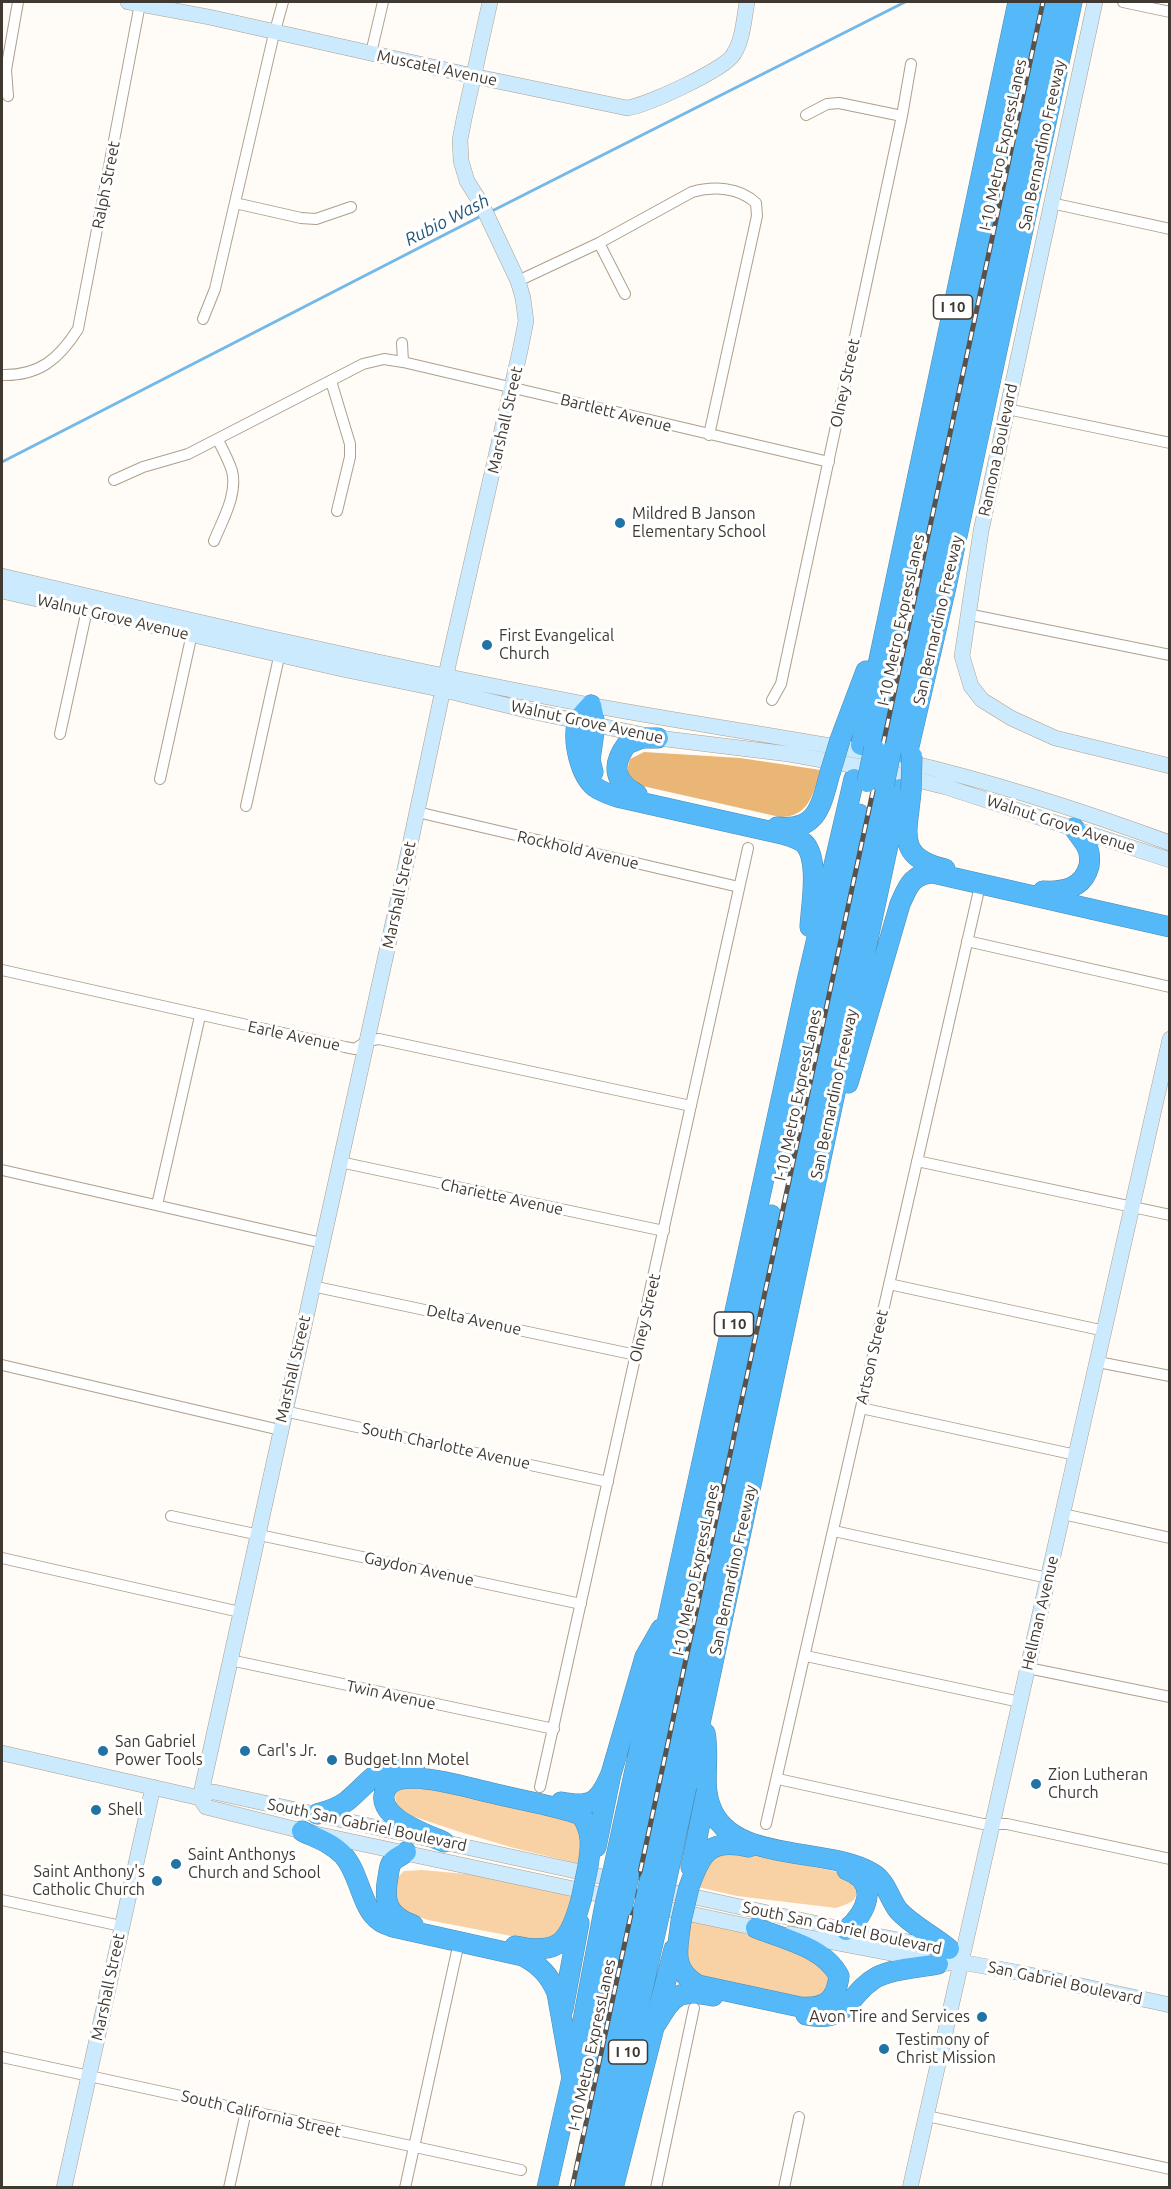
<!DOCTYPE html>
<style>
body{margin:0}
#map{position:relative;width:1171px;height:2189px;overflow:hidden;background:#fffbf7;font-family:Ubuntu,sans-serif}
canvas{display:block}
.frame{position:absolute;inset:0;border:3px solid #403931;pointer-events:none}
</style>
<div id="map">
<canvas width="1171" height="2189"></canvas>
<div class="frame"></div>
</div>
<script>
const ctx = document.querySelector('canvas').getContext('2d');
ctx.lineJoin = 'round';
function fillPath(path, color) { ctx.fillStyle = color; ctx.fill(path, 'evenodd'); }
function strokePath(path, color, width, dash) { ctx.strokeStyle = color; ctx.lineWidth = width; ctx.lineCap = dash ? 'butt' : 'round'; ctx.setLineDash(dash || []); ctx.stroke(path); }
function drawText(font, color, halo, rows, align = 'center') {
  ctx.font = font + ' Ubuntu,sans-serif'; ctx.lineWidth = 6; ctx.setLineDash([]); ctx.textBaseline = 'middle'; ctx.strokeStyle = halo; ctx.fillStyle = color; for (const [text, x, y, turn = 0] of rows) {
    ctx.save(); ctx.translate(x, y); ctx.rotate((+turn || 0) * Math.PI / 180); ctx.textAlign = isNaN(turn) ? turn : align; if (halo) ctx.strokeText(text, 0, 0); ctx.fillText(text, 0, 0); ctx.restore();
  }
}
fillPath(new Path2D(`
 M415 1784 564 1814 586 1830 584 1865 514 1848 460 1832 412 1816 396 1805 395 1793 399 1788Z
 M746 1853 843 1873 855 1881C860 1901 853 1902 836 1908L737 1896 698 1887 702 1871 717 1855Z
 M422 1870 488 1876 574 1895 568 1923 547 1941 532 1940 428 1920 401 1911 392 1883 404 1871Z
 M691 1920 718 1925 811 1955 829 1977C828 1992 821 1997 807 1999L693 1974 685 1957Z`), '#f8d2a4');
fillPath(new Path2D(`
 M644 752 740 758 821 770C813 794 809 817 780 817L638 785C627 778 626 772 630 759Z`), '#eab676');
strokePath(new Path2D(`
 M492 211 905 2
 M2 462 483 215`), '#72b9ea', 3);
const street = new Path2D(`
 M1123 2 1170 12
 M371 53 383 2
 M8 96 6 70 18 2
 M806 115 827 104 839 103 902 116
 M235 203 301 218 316 219 351 207
 M1051 203 1170 229
 M599 243 625 294
 M518 281 599 243 692 192C713 186 739 187 756 203L757 216 709 435
 M203 319 215 289 273 38 283 2
 M403 362 829 462
 M2 375C39 376 59 359 78 329L140 4
 M331 381 350 444V457L337 511
 M1007 409 1170 443
 M114 480 143 467 188 454 363 364 384 359 403 362 402 343
 M214 541C222 521 238 494 232 471 229 461 223 450 218 440
 M967 614 1170 655
 M772 700 781 684 902 116 911 64
 M60 734 88 605
 M160 779 193 629
 M246 806 281 648
 M417 812 739 887
 M967 941 1170 987
 M2 970 345 1047 355 1049 367 1041 379 1039 691 1106
 M917 1161 1170 1215
 M340 1162 664 1231
 M2 1170 322 1243
 M157 1205 200 1016
 M889 1284 1105 1331
 M312 1286 636 1355
 M1098 1362 1170 1376
 M2 1365 280 1430
 M861 1408 1076 1455
 M284 1411 608 1482
 M1063 1514 1170 1538
 M171 1516 581 1604
 M834 1531 1048 1578
 M2 1558 240 1612
 M806 1656 1020 1702
 M230 1660 554 1729
 M1028 1668 1170 1697
 M778 1779 983 1824H1007L1170 1859
 M540 1787 748 848
 M766 1824 979 890
 M2 1900 121 1926
 M2 2057 521 2170
 M927 2116 1170 2169
 M229 2188 246 2111
 M405 2188 459 1942
 M656 2188 694 2008
 M784 2188 799 2117`);
const secondary = new Path2D(`
 M128 2 209 17 473 76 627 108C645 106 724 70 733 55 743 41 744 18 747 2
 M1095 2 981 531 962 656 971 686 982 700 1011 718 1055 738 1170 766
 M2 576C197 622 393 668 590 705 683 722 777 736 871 753
 M2 591 342 669 444 690 530 711 658 738 789 754 873 769 946 787 1170 860
 M903 761C993 782 1083 811 1170 843
 M2 1753 200 1798 211 1792H214L846 1930 946 1949
 M200 1798 404 873 449 661 520 351 526 321 523 298 518 281 482 205 467 181 461 161 460 140 464 119 490 2
 M200 1798 206 1807 302 1831 766 1930
 M790 1934 890 1953 938 1964 961 1962 1021 1973 1170 2005
 M64 2188 153 1787
 M910 2188 1170 1039`);
const highway = new Path2D(`
 M591 705C587 710 579 717 577 724 573 742 580 775 595 787 602 792 609 794 617 797L782 834C789 836 798 838 804 843 820 859 811 906 810 927
 M591 705 595 725 590 760 593 772
 M840 740 866 671
 M861 745 1018 2
 M874 748 1034 2
 M891 751 1053 2
 M907 755 946 587 1072 2
 M911 791C908 832 894 857 945 869
 M637 794C614 782 611 765 627 744L642 738H658
 M777 827C817 832 821 806 830 773
 M1043 891C1063 892 1083 889 1089 866 1090 860 1090 853 1087 847 1084 841 1078 834 1074 828
 M848 1083 900 904C908 886 912 874 933 873L1170 927
 M783 1163 859 814
 M705 1733C710 1756 702 1783 710 1805 729 1864 827 1846 872 1873 886 1881 889 1898 898 1910 912 1926 933 1935 949 1949
 M561 1802C592 1808 599 1802 611 1774
 M317 1814C328 1811 338 1808 347 1801 374 1779 376 1762 415 1771
 M302 1831C316 1838 332 1843 343 1855 360 1873 361 1909 380 1921 383 1924 389 1925 393 1927L523 1956C540 1965 550 1976 557 1993L572 2078
 M444 1842C426 1834 372 1816 386 1789 391 1779 404 1778 414 1778 442 1779 469 1788 496 1794 524 1801 554 1805 581 1815 593 1832 591 1847 588 1866
 M596 1847 611 1774 645 1657 661 1629
 M406 1852C403 1855 397 1857 394 1860 389 1864 389 1872 388 1877 383 1902 388 1916 413 1925
 M691 1867 706 1794
 M613 1871 807 981 854 779
 M629 1875 651 1785 771 1215
 M650 1879 884 785
 M666 1882 900 789
 M689 1887C701 1853 709 1838 749 1847
 M681 1921C678 1948 670 1969 698 1985L800 2007C825 2009 836 2001 839 1976 824 1947 784 1939 756 1928
 M846 1930C867 1913 880 1882 847 1870
 M515 1946C561 1956 570 1940 581 1900
 M563 2009 579 1923
 M806 2015C851 2024 846 1994 877 1977 895 1968 918 1968 938 1964
 M656 2024C674 1995 677 1989 713 1996
 M585 2076 622 1908
 M547 2188 572 2078 605 1905
 M584 2188 643 1913
 M598 2188 659 1916
 M613 2188 674 1949`);
strokePath(street, '#af9f8c', 12);
strokePath(secondary, '#af9f8c', 16);
strokePath(highway, '#4d8cb3', 21);
strokePath(street, '#fff', 10);
strokePath(secondary, '#cceafd', 15);
strokePath(highway, '#54b8f9', 20);
const rail = new Path2D(`
 M572 2188 1043 2`);
strokePath(rail, '#59524b', 5);
strokePath(rail, '#fff', 3, [9]);
const highwayBridge = new Path2D(`
 M830 773 840 740
 M867 782 874 748
 M884 785 891 751
 M911 791 912 756
 M581 1900 588 1866
 M605 1905 613 1871
 M622 1908 629 1875
 M643 1913 650 1879
 M659 1916 666 1882
 M681 1921 689 1887`);
strokePath(highwayBridge, '#4d8cb3', 21, []);
strokePath(highwayBridge, '#54b8f9', 20);
for (const [x, y, r, color] of [
 [620,523,6,"#2173a4"],
 [487,645,6,"#2173a4"],
 [103,1751,6,"#2173a4"],
 [245,1751,6,"#2173a4"],
 [332,1760,6,"#2173a4"],
 [1036,1784,6,"#2173a4"],
 [96,1810,6,"#2173a4"],
 [176,1864,6,"#2173a4"],
 [157,1881,6,"#2173a4"],
 [982,2017,6,"#2173a4"],
 [884,2049,6,"#2173a4"]
]) { const dot = new Path2D(); dot.arc(x, y, r, 0, 2 * Math.PI); ctx.fillStyle = color; ctx.fill(dot); strokePath(dot, '#fff', 2); }
for (const [x, y, w] of [
 [953,307,39],
 [734,1324,39],
 [628,2052,39]
]) { const box = new Path2D(); box.roundRect(x - w / 2, y - 12, w, 24, 4.5); ctx.fillStyle = '#fff'; ctx.fill(box); strokePath(box, '#403931', 1.5); }
drawText('bold 15px', '#403931', null, [
 ["I 10",953,307],
 ["I 10",734,1324],
 ["I 10",628,2052]
]);
drawText('16px', '#403931', '#fff', [
 ["Muscatel Avenue",437,68,12],
 ["I-10 Metro ExpressLanes",1003,145,-78],
 ["San Bernardino Freeway",1042,145,-78],
 ["Ralph Street",106,185,-79],
 ["Olney Street",845,383,-78],
 ["Bartlett Avenue",616,413,14],
 ["Marshall Street",505,420,-77],
 ["Ramona Boulevard",998,450,-78],
 ["Walnut Grove Avenue",113,617,13],
 ["I-10 Metro ExpressLanes",901,620,-78],
 ["San Bernardino Freeway",938,620,-77],
 ["Walnut Grove Avenue",587,722,12],
 ["Walnut Grove Avenue",1061,824,18],
 ["Rockhold Avenue",578,850,13],
 ["Marshall Street",399,895,-78],
 ["Earle Avenue",294,1036,12],
 ["San Bernardino Freeway",834,1094,-78],
 ["I-10 Metro ExpressLanes",798,1095,-78],
 ["Chariette Avenue",502,1197,12],
 ["Olney Street",645,1318,-77],
 ["Delta Avenue",474,1320,12],
 ["Artson Street",872,1357,-77],
 ["Marshall Street",293,1369,-77],
 ["South Charlotte Avenue",446,1446,12],
 ["Gaydon Avenue",419,1569,12],
 ["I-10 Metro ExpressLanes",696,1570,-78],
 ["San Bernardino Freeway",733,1570,-78],
 ["Hellman Avenue",1040,1613,-77],
 ["Twin Avenue",391,1695,12],
 ["South San Gabriel Boulevard",367,1825,12],
 ["South San Gabriel Boulevard",842,1928,12],
 ["San Gabriel Boulevard",1065,1983,12],
 ["Marshall Street",108,1987,-78],
 ["I-10 Metro ExpressLanes",592,2045,-78],
 ["South California Street",261,2114,13]
]);
drawText('16px', '#403931', '#fff', [
 ["Mildred B Janson",632,514],
 ["Elementary School",632,532],
 ["First Evangelical",499,636],
 ["Church",499,654],
 ["San Gabriel",115,1742],
 ["Power Tools",115,1760],
 ["Carl's Jr.",257,1751],
 ["Budget Inn Motel",344,1760],
 ["Zion Lutheran",1048,1775],
 ["Church",1048,1793],
 ["Shell",108,1810],
 ["Saint Anthonys",188,1855],
 ["Church and School",188,1873],
 ["Saint Anthony's",145,1872,"right"],
 ["Catholic Church",145,1890,"right"],
 ["Avon Tire and Services",970,2017,"right"],
 ["Testimony of",896,2040],
 ["Christ Mission",896,2058]
], 'left');
drawText('italic 18px', '#24587a', '#fff', [
 ["Rubio Wash",447,220,-27]
]);
</script>
